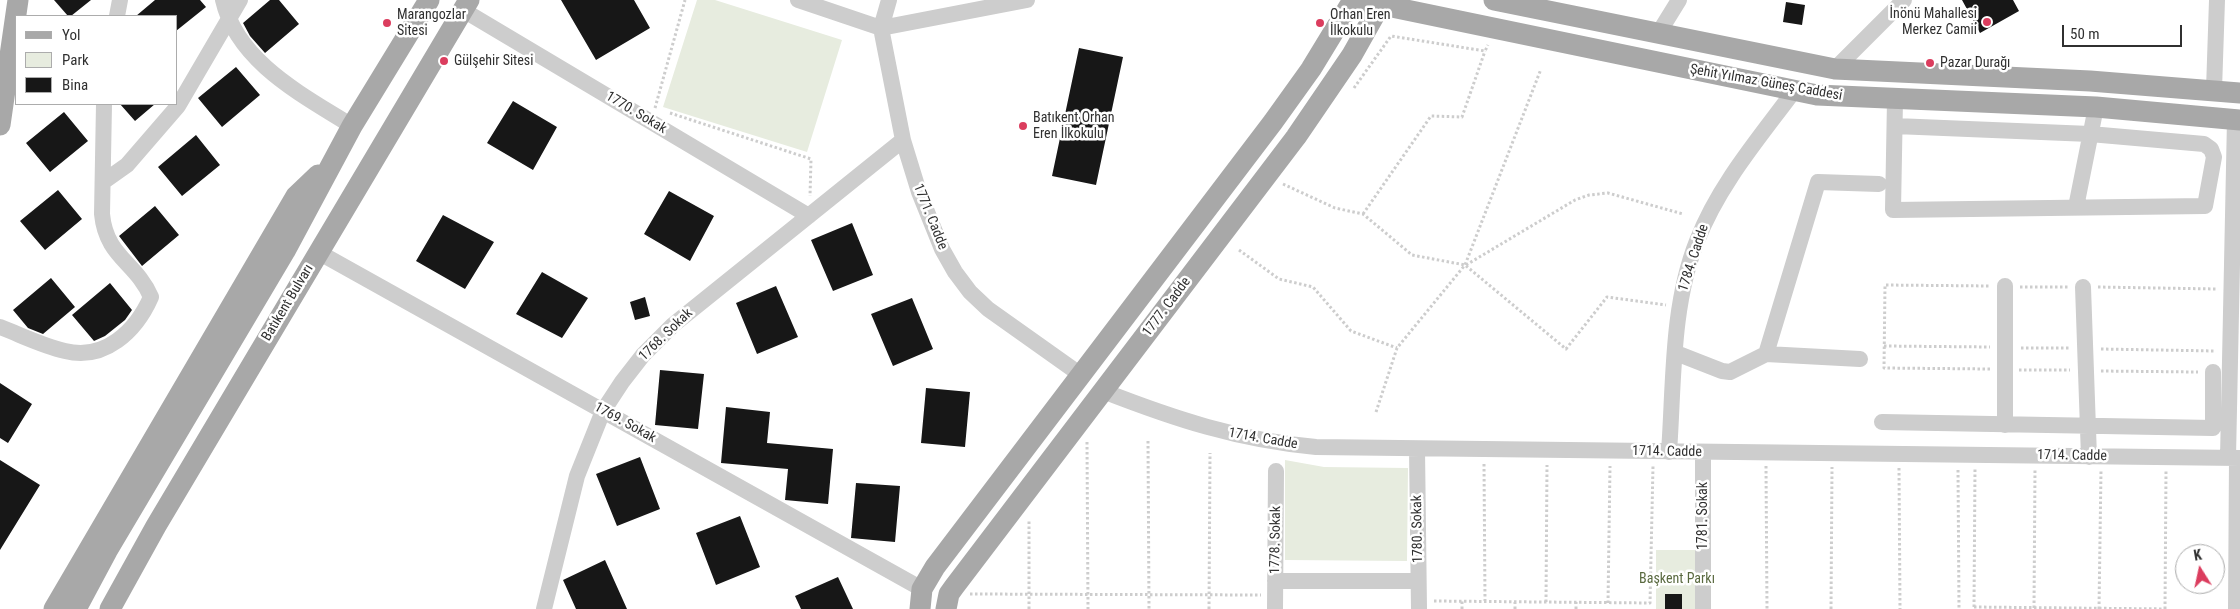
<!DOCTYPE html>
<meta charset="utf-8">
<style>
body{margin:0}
#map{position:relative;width:2240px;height:609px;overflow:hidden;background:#fff;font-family:"Roboto Condensed",sans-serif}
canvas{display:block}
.legend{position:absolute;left:15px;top:15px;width:162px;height:90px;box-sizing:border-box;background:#fff;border:1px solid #acacac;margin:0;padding:6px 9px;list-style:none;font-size:15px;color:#303030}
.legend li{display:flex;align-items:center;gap:10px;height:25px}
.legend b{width:25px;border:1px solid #acacac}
.north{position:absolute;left:2175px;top:544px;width:50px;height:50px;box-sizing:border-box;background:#fff;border:1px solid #acacac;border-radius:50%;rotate:350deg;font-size:14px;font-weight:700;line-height:20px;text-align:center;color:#303030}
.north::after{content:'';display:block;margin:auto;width:18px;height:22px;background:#db3d5e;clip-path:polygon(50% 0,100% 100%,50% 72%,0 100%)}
.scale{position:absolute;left:2062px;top:25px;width:120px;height:22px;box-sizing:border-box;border:2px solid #303030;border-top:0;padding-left:6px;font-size:15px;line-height:18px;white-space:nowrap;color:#303030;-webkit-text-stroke:4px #fff;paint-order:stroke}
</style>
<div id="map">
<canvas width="2240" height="609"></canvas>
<ul class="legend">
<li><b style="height:6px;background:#a8a8a8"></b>Yol</li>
<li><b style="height:14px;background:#e7ecdf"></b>Park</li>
<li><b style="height:14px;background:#171717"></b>Bina</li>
</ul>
<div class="north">K</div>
<div class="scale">50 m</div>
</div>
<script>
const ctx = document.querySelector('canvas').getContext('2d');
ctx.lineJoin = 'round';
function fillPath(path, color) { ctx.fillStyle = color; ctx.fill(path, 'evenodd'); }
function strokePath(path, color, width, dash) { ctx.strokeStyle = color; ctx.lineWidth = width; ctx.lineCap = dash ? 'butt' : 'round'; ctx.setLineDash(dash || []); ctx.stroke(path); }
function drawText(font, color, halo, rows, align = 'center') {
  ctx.font = font + ' "Roboto Condensed",sans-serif'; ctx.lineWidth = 5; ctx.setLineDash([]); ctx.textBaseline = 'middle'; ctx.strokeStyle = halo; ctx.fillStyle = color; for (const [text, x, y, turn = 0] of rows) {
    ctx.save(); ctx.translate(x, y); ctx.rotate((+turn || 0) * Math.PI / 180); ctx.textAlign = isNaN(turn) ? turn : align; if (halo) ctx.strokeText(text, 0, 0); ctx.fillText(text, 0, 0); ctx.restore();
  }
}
fillPath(new Path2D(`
 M697 0H715L842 40 807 152 663 107Z
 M1285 460 1324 467 1408 468 1407 561 1285 560Z
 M1656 550H1698L1697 609H1642H1656Z`), '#e7ecdf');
fillPath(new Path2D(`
 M54 0H91L71 16H68Z
 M155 0H200L206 7 176 31V16H136Z
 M270 0H279L299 24 265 53 250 36 243 23Z
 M561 0H634L650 28 596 60Z
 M1962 0H2013L2019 11 1980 33Z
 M1786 2 1805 5 1802 25 1783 22Z
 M1079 48 1123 57 1096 185 1052 176Z
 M236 67 260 95 222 127 198 98Z
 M513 101 557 127 533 170 487 143Z
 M120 104H155L135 121Z
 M64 112 88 141 50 172 26 143Z
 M196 135 220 165 182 196 158 167Z
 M58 190 82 219 45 250 20 221Z
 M669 191 714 216 690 261 644 234Z
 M155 206 179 235 142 266 119 236Z
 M443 215 494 242 465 289 416 261Z
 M852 223 873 275 833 291 811 240Z
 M542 272 588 298 562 338 516 314Z
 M51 278 75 307 43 334 28 328 13 310Z
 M110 283 132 310 125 320 105 336 94 341 72 315Z
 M776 286 798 337 757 354 736 303Z
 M645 297 650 316 635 320 630 302Z
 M912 298 933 349 893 366 871 314Z
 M660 370 704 374 698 429 655 425Z
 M0 383 32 404 8 443 0 438Z
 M926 388 970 392 965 447 921 443Z
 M726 407 770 412 767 443 833 449 828 504 785 500 788 469 721 463Z
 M640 457 660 509 617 526 596 474Z
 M0 460 40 485 0 550Z
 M856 483 900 486 895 542 851 538Z
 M740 516 760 567 716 585 696 533Z
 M605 560 627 609H576L563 580Z
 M838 577 853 609H801L795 596Z
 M1665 594H1682V609H1665Z`), '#171717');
strokePath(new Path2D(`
 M1354 88 1391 36 1485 51 1488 45
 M655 108 685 0
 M670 113 811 159 810 196
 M1283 184 1335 208 1363 214 1412 255 1465 265 1566 349 1607 297 1666 305
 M1363 214 1431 116 1462 117 1485 51
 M1239 250 1279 279 1313 287 1351 331 1397 348
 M1466 265 1575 200 1589 195 1608 193 1683 214
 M2020 287H2069
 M2098 287 2216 289
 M1884 346 1990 347
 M2021 348H2070
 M2101 349 2215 351
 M1990 369 1884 368 1885 285 1991 286
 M2019 370H2070
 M2101 371 2198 372
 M1376 412 1397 348 1465 265 1541 69
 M1148 441 1149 609
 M1087 442 1088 609
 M1484 464 1485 601
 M1766 466 1767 609
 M1899 468 1900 609
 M1958 470 1959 609
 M970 594 1261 595
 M1434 601 1650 603 1653 466
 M1546 602 1547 465
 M1608 603 1610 466
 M1974 607 2169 609
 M1974 607 1975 468
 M2034 608 2035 469
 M1029 609V520
 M1209 609 1210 453
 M1462 609V601
 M1515 609V602
 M1576 609V602
 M1831 609 1832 467
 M2099 609 2101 470
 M2165 609 2166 471`), '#cdcdcd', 3, [2.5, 2.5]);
strokePath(new Path2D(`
 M223 0C237 62 303 95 352 126
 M798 0 881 28 1027 0
 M889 0 881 28 903 140 919 192 942 249 955 272 970 292 988 309 1081 375
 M463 10 809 216
 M117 16 120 0
 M1658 34 1679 0
 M1835 69 1904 0
 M2214 90 2217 0
 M1895 126 2090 134 2204 144 2211 149 2214 157 2205 206 1893 210 1895 100
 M103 182 127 165 178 106 240 0
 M2076 207 2096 107
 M327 257 922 589
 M2005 286V425
 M2083 287 2089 457
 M0 327C21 335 43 346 65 351 105 361 136 331 151 297 136 262 106 257 102 214L104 104
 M1676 353 1722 371 1730 372 1766 354 1860 359
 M1766 354 1818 182 1879 184
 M1103 391C1175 419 1238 440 1316 447L2240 458
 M1882 422 2213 428V372
 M1417 449 1419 609
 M1669 452C1674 383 1671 306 1697 241 1718 186 1759 138 1794 91
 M1703 452V609
 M2228 458 2235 119
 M1275 581H1418
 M544 609 577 476 603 411 622 382 643 355 673 325 903 140
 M1275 609 1276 471
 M2236 609 2237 458`), '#cdcdcd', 16);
strokePath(new Path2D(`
 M1358 0 1817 95 2096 107 2240 120
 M1494 0 1835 69 2090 81 2240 93
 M0 125 18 0
 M54 609 296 196 318 175
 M76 609 107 551 285 251 352 126 429 0
 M110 609 156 526 469 0
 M920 609 922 589 935 567 1273 122 1311 69 1353 0
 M946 609 949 594 954 587 1296 137 1352 55 1383 0`), '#a8a8a8', 21);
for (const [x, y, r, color] of [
 [1987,22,5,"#db3d5e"],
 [387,23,5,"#db3d5e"],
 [1320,23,5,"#db3d5e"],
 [444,61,5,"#db3d5e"],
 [1930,63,5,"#db3d5e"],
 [1023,126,5,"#db3d5e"]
]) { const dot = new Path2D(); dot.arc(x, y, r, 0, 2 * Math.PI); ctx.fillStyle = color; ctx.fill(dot); strokePath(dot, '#fff', 2); }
drawText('14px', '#303030', '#fff', [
 ["İnönü Mahallesi",1977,14,"right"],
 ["Merkez Camii",1977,30,"right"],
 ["Marangozlar",397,15],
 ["Sitesi",397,31],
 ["Orhan Eren",1330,15],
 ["İlkokulu",1330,31],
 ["Gülşehir Sitesi",454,61],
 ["Pazar Durağı",1940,63],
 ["Batıkent Orhan",1033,118],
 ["Eren İlkokulu",1033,134]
], 'left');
drawText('14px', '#303030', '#fff', [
 ["Şehit Yılmaz Güneş Caddesi",1766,83,10],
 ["1770. Sokak",636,113,31],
 ["1771. Cadde",930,217,68],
 ["1784. Cadde",1694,258,-72],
 ["Batıkent Bulvarı",288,303,-59],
 ["1777. Cadde",1167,307,-53],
 ["1768. Sokak",666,335,-44],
 ["1769. Sokak",625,423,29],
 ["1714. Cadde",1263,439,10],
 ["1714. Cadde",1667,452,1],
 ["1714. Cadde",2072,456,1],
 ["1781. Sokak",1703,516,-90],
 ["1780. Sokak",1418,529,-91],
 ["1778. Sokak",1276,540,-89]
]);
drawText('14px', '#59693f', '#fff', [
 ["Başkent Parkı",1677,579]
]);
</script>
